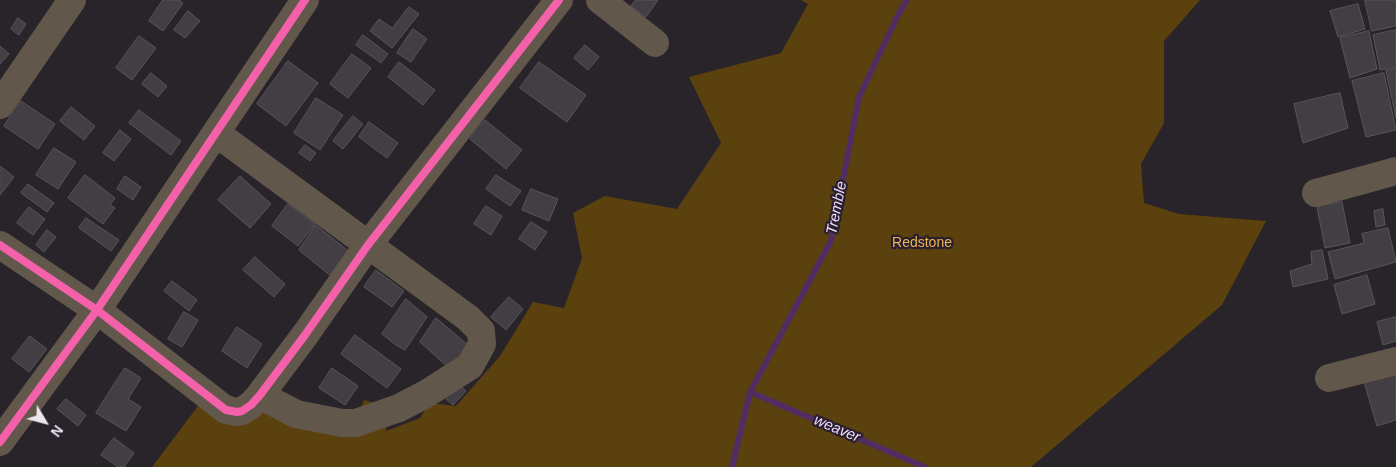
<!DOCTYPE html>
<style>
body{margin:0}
#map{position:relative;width:1396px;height:467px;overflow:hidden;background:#28242a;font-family:Helvetica,sans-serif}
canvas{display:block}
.north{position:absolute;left:20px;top:397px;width:50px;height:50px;-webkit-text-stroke:4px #29202e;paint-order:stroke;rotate:127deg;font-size:14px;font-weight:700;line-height:20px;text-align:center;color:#ece6ef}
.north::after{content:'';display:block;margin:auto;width:18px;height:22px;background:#ece6ef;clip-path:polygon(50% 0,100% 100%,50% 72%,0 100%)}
</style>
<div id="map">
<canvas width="1396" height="467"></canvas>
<div class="north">N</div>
</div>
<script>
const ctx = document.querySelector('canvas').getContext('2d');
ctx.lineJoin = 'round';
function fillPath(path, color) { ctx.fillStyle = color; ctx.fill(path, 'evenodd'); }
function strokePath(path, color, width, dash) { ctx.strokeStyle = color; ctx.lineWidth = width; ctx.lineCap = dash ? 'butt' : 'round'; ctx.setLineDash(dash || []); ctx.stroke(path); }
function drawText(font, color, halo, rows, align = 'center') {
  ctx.font = font + ' Helvetica,sans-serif'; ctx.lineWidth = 4.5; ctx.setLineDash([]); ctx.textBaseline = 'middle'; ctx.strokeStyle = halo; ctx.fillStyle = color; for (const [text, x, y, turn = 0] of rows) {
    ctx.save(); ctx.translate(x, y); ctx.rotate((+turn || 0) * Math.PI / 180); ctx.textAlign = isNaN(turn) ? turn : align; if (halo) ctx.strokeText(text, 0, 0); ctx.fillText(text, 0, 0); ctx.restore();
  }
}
fillPath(new Path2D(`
 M801 0H1200L1164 41V123L1141 164 1144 203 1179 214 1266 221 1222 305 1031 467H152L210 390 353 429 364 400 390 407 386 431 420 418 429 403 456 406 500 356 533 302 564 308 582 258 573 213 605 196 677 209 721 143 689 77 781 53 808 4Z`), '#5b410e');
strokePath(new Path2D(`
 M750 392 925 467
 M732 467 750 392 831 241 859 97 899 13 907 0`), '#512d61', 6);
const building = new Path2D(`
 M163 0H179L183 3 163 31 149 21Z
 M636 0H658L646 17 631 6Z
 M1365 0H1396V26L1372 31Z
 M1358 4 1365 29 1338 37 1330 11Z
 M409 7 419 14 392 48 370 31 379 19 392 28Z
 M188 11 200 21 185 38 174 30Z
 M18 18 26 24 19 35 11 29Z
 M413 29 427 39 411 62 397 53Z
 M1396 30V67L1380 70 1373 35Z
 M1369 31 1377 69 1350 78 1340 38Z
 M363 35 388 54 381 63 356 45Z
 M139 36 156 48 132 80 116 68Z
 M585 45 599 57 588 70 574 58Z
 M0 46 9 54 0 64Z
 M352 54 371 68 348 98 330 84Z
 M288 61 318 83 286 126 257 104Z
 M399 62 435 90 423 105 388 77Z
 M539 62 586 95 567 122 520 88Z
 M1396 69V118L1386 71Z
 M151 73 167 86 158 97 142 84Z
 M1384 73 1396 130 1366 137 1352 81Z
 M1340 93 1348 128 1303 143 1294 104Z
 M316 98 343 115 320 150 294 133Z
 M21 101 55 124 38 149 4 126Z
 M71 107 95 126 84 140 60 121Z
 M139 110 181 141 171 155 129 123Z
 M353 116 363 124 343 149 333 141Z
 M485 120 522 150 506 169 470 139Z
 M369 122 398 143 387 158 359 137Z
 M120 130 131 139 114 161 103 153Z
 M305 145 316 153 310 161 299 153Z
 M54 148 76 162 58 189 36 175Z
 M0 166 14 177 0 195Z
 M85 175 115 198 110 205 115 208 103 224 68 198Z
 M496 175 521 191 510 206 486 189Z
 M125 176 141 187 133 200 117 189Z
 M240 176 271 204 250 228 218 200Z
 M28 184 54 203 47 212 21 193Z
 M531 189 558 199 549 221 522 210Z
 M1342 202 1350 243 1325 248 1317 207Z
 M288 204 315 224 298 246 272 226Z
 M486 206 502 216 491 235 474 224Z
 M29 207 45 219 33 235 17 223Z
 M1383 209 1385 225 1376 227 1374 211Z
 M86 218 119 240 111 251 79 228Z
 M531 222 547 232 535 250 519 239Z
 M316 225 351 253 332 277 299 250Z
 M1388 228 1396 262 1335 279 1328 252 1364 243 1362 234Z
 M47 230 56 237 44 252 36 245Z
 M1322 250 1328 279 1293 287 1290 271 1312 264 1311 252Z
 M255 257 285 284 274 297 243 270Z
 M376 270 404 291 392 307 364 287Z
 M1367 275 1375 304 1342 314 1334 285Z
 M172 281 197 300 189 311 164 291Z
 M509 297 523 309 506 330 491 317Z
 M406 299 427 317 405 350 396 345 382 334Z
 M184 312 198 320 182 347 168 339Z
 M1396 317V341L1383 345 1377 322Z
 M436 318 469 346 449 368 420 342Z
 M237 327 262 344 247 368 222 351Z
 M355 335 401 369 387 388 341 354Z
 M30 336 47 349 29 372 12 359Z
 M125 368 141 378 128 399 141 407 126 431 96 413Z
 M332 368 358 386 345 405 319 388Z
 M1396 373V420L1377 426 1364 382Z
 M458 384 466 391 453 405 446 399Z
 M66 399 86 415 78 426 57 409Z
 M114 438 134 453 124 467H118L101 455Z`);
fillPath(building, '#423e44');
strokePath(building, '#59555a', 1);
strokePath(new Path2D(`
 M600 0 655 43
 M0 105 72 0
 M216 133 468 318 481 331 482 344 470 366 426 394 399 408 356 423H342L296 414 260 395
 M1316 193 1396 171
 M0 245 97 310 226 410 237 412 242 411 251 405 260 395 305 335 368 245 559 0
 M1329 378 1396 361
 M0 442 97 310 305 0`), '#61584b', 28);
strokePath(new Path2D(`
 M0 245 97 310 226 410 237 412 242 411 251 405 260 395 305 335 368 245 559 0
 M0 442 97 310 305 0`), '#f560ab', 8);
drawText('14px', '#edb452', '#29202e', [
 ["Redstone",922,243]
]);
drawText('italic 15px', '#f2dafd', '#29202e', [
 ["Tremble",837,208,-79],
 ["weaver",837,429,23]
]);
</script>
